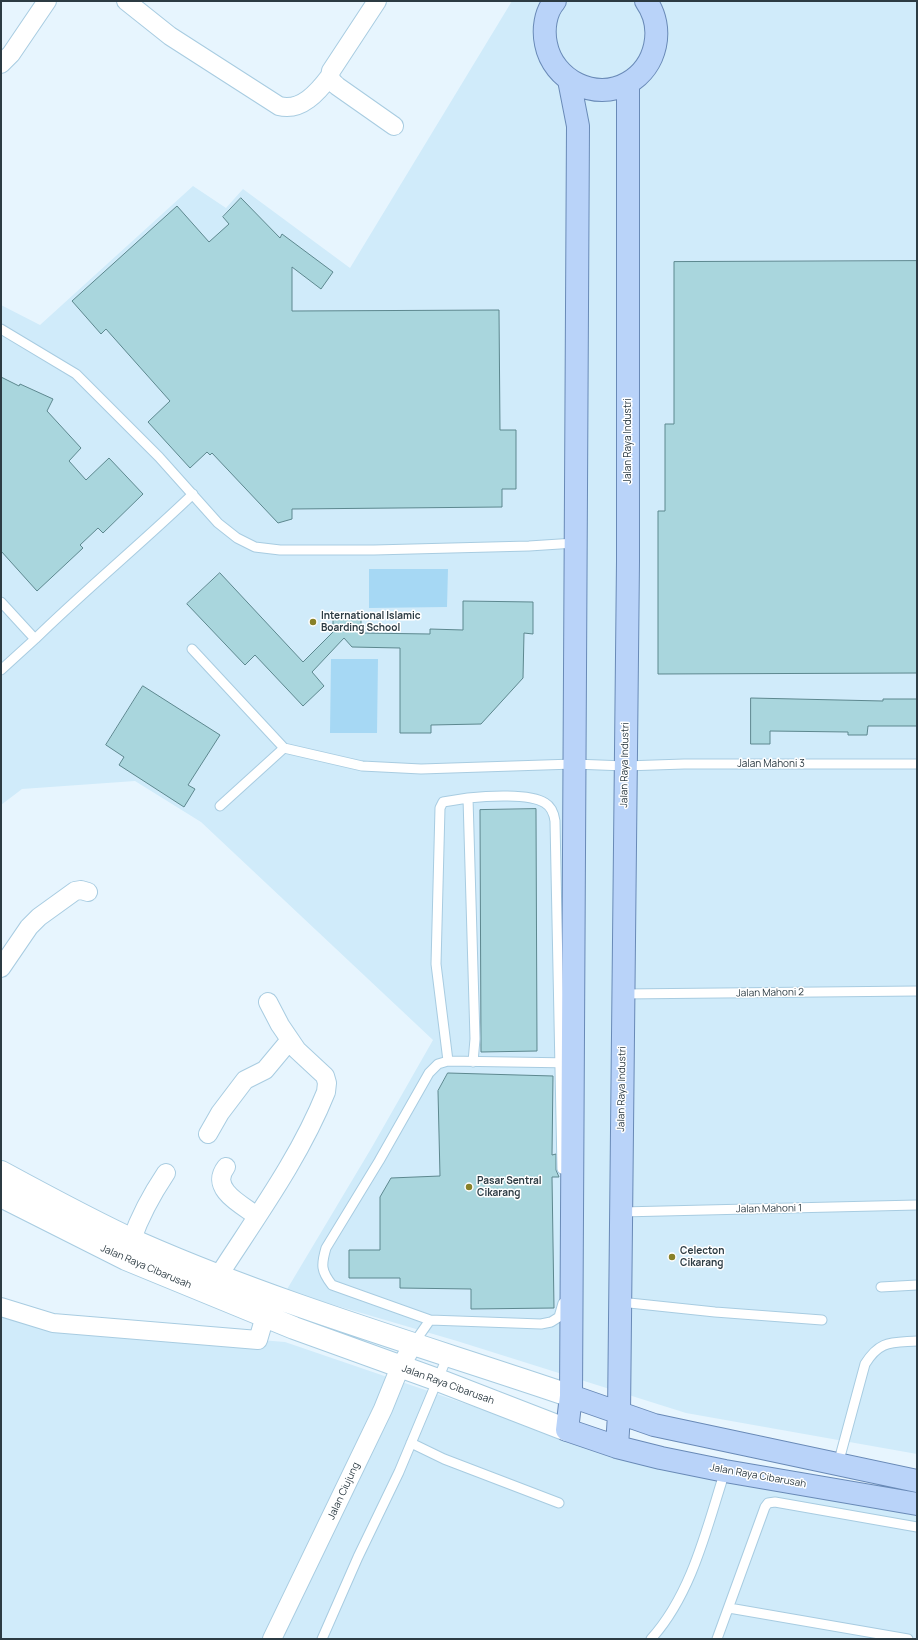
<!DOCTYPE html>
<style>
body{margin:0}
#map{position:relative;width:918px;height:1640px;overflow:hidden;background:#e7f5fe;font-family:Manrope,sans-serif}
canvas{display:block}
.frame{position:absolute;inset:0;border:2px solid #2c3b43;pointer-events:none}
</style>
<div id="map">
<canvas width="918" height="1640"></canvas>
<div class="frame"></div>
</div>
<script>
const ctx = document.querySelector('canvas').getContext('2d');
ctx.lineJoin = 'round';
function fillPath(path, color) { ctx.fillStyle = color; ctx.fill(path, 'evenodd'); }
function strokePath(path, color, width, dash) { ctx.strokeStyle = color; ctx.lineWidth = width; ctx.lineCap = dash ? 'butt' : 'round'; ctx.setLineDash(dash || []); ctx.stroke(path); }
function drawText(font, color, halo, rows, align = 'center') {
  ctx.font = font + ' Manrope,sans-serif'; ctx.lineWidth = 3; ctx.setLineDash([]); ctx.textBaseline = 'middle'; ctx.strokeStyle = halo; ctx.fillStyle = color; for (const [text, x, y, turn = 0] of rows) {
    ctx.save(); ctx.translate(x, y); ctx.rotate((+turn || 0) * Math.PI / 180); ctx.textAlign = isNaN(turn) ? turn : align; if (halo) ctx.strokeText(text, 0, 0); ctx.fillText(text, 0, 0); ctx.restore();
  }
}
fillPath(new Path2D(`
 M512 1H917V1454L686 1413 457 1341 286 1291 372 1147 433 1040 201 822 135 781 22 789 1 805V305L40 325 193 186 226 208 243 189 350 268Z
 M1 1307 53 1323 285 1342 630 1460 917 1516V1639H1Z`), '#d0ebfa');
fillPath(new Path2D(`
 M369 569H448L447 607 369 608Z
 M331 659H378L377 733H330Z`), '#a6d8f4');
const building = new Path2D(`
 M241 198 280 238 282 234 333 272 321 289 292 267V311L499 310 500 430H516V489H502V507L292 509V519L278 523 212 453 210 455 207 452 190 468 148 422 170 401 106 329 101 334 72 301 177 206 209 242 229 224 223 217Z
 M917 261V673L658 674V511H665V424H674V262Z
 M1 377 19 386 20 384 53 399 47 411 81 448 69 461 86 480 109 458 143 494 103 533 98 528 80 545 83 548 37 591 1 551Z
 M220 573 303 662 333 632V614L361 615V633L430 634V629L463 630V601L533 602V634L524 633 523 678 481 724 431 725V733H400V648L352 647 344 638 312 672 324 686 303 706 255 655 245 665 187 604Z
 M143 686 220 735 188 785 195 789 184 807 119 765 124 757 106 745Z
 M751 698 883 701V699H917V726H868L867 735H848V732L770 731V744H751Z
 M536 809 537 1051 481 1052 480 810Z
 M448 1073 553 1076 552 1155 556 1154V1170L559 1177H552L554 1308 471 1309V1289L400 1288V1278H349V1250H380V1197L391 1178 440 1176 438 1091Z`);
fillPath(building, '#a9d6dd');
strokePath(building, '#5d888f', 1);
const service = new Path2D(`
 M1 329 76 374 159 457 218 523 237 538 255 547 280 550H374L529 546 575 543
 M1 602 35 639C86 589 141 544 193 494
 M192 649 284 748 362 766 421 769 574 764 625 766 684 764H917
 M1 670 35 639
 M220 806 284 748
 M623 994 917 991
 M448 1061 436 964 440 808 443 802 468 798
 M473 1062 475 1039 468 798C486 796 530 793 545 803 552 807 554 814 555 821L562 1169
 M621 1212 917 1205
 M881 1287 917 1285
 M620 1302 715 1312 822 1320
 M563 1303 559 1317 551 1322 541 1324 430 1320 332 1285C321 1271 321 1265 326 1248L379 1161 429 1073 438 1064 448 1061 572 1063
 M414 1343 430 1320
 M411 1443 444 1459 559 1503
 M838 1464 865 1364C880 1340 891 1343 917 1341
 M729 1608 908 1639
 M322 1639 358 1557 399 1472 448 1355
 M651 1639C692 1594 707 1527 725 1471
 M717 1639 765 1507 768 1503 775 1502 917 1527`);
const minor = new Path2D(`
 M126 1 170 36 279 106C301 112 318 92 330 76
 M377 1 331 71C329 79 332 81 337 86L394 126
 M1 64 11 54 47 1
 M1 968 29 927 39 917 75 891 81 890 88 892
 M208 1134 220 1113 245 1080 265 1070 290 1040
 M226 1167C209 1189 242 1205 257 1216
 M132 1239C140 1216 152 1194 166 1173
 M219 1275C257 1216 300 1157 326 1092L327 1083 325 1076 297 1050 280 1025 268 1002
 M1 1307 53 1323 258 1340 265 1316
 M272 1639 383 1409 400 1367 414 1343`);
const tertiary = new Path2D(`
 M1 1172C47 1197 93 1222 141 1244 280 1305 427 1347 571 1396
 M1 1196 126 1259 294 1328 438 1380 567 1430`);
const primary = new Path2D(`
 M555 1C545 12 543 30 546 44 553 80 595 102 628 83 657 66 665 28 646 1
 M569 80 578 126 571 1396 567 1430 617 1447 661 1458 725 1471 917 1504
 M571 1396 654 1425 917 1481
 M617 1447 619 1414 628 561V83`);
strokePath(service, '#a8cce1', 11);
strokePath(minor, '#a8cce1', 20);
strokePath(tertiary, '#a8cce1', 24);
strokePath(primary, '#698ab7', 24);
strokePath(service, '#fff', 9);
strokePath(minor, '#fff', 18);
strokePath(tertiary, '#fff', 22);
strokePath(primary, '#b9d3f9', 22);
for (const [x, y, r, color] of [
 [313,622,4,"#888129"],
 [469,1187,4,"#888129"],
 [672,1257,4,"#888129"]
]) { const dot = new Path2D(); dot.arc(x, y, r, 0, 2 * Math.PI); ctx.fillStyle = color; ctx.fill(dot); strokePath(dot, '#fff', 1.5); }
drawText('10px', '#2c3b43', '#fff', [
 ["Jalan Raya Industri",628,441,-90],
 ["Jalan Mahoni 3",771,764],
 ["Jalan Raya Industri",625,765,-89],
 ["Jalan Mahoni 2",770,993,-1],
 ["Jalan Raya Industri",622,1089,-89],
 ["Jalan Mahoni 1",769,1209,-1],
 ["Jalan Raya Cibarusah",146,1267,23],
 ["Jalan Raya Cibarusah",448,1385,20],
 ["Jalan Raya Cibarusah",758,1476,10],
 ["Jalan Ciujung",344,1491,-65]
]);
drawText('bold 10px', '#2c3b43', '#fff', [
 ["International Islamic",321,616],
 ["Boarding School",321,628],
 ["Pasar Sentral",477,1181],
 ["Cikarang",477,1193],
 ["Celecton",680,1251],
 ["Cikarang",680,1263]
], 'left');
</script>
